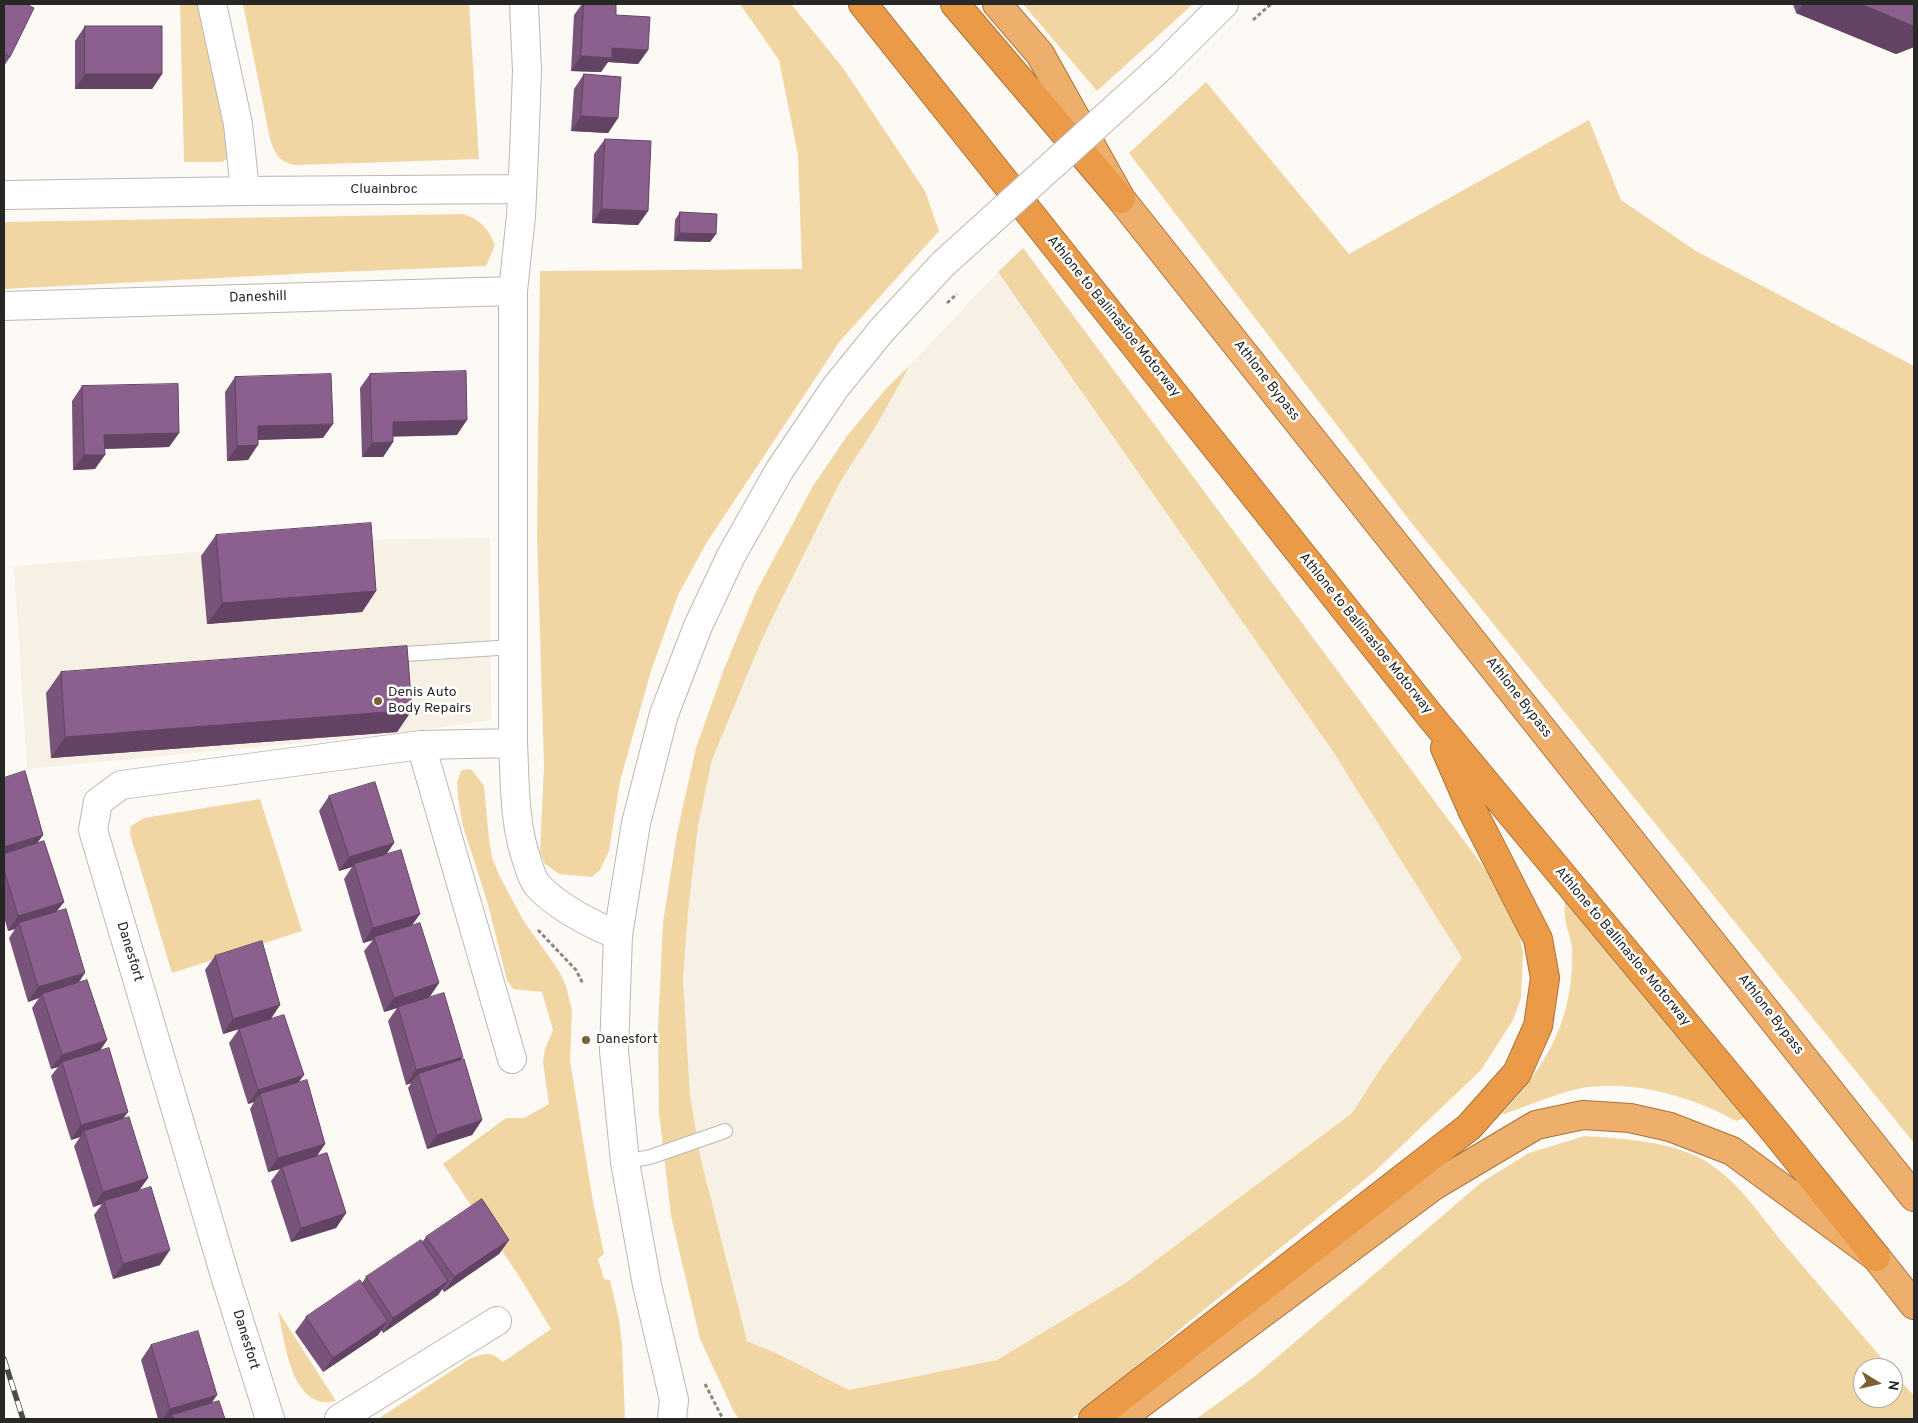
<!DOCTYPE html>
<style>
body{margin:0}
#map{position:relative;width:1918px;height:1423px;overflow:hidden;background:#fdfaf6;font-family:Overpass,sans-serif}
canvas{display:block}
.frame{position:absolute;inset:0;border:5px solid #272725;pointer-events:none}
.north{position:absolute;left:1853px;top:1358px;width:50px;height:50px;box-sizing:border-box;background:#fff;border:1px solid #a9a9a8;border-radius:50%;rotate:99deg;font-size:14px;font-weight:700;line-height:20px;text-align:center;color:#272725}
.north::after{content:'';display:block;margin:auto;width:18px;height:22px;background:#7c6033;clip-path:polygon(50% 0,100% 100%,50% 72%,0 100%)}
</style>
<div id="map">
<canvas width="1918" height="1423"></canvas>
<div class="frame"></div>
<div class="north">N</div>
</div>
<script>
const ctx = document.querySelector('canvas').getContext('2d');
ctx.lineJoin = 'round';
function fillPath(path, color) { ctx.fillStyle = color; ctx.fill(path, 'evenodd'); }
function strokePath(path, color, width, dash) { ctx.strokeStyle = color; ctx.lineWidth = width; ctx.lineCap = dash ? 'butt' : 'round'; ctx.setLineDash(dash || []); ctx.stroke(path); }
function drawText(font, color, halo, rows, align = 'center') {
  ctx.font = font + ' Overpass,sans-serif'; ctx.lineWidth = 5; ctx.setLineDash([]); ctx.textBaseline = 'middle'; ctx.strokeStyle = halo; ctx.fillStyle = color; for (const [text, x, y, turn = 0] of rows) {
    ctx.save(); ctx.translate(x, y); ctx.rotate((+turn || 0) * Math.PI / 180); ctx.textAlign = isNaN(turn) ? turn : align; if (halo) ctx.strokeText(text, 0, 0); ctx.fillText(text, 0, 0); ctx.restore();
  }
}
fillPath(new Path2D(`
 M998 272 1332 750 1462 958 1383 1065 1352 1113 1127 1282 997 1360 849 1390 778 1354 747 1341 701 1160 690 1095 683 979 688 913 698 826 712 760 762 639 840 482 876 426 910 365Z
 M490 538 491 720 402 733 27 769 14 566 353 540Z`), '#f6f0e5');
fillPath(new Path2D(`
 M180 4H202L228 141 229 153 227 159 222 162H184Z
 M243 4H469L479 159 295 165C279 162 275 154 270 139Z
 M740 4H791L843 68 925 191 939 231 840 341 707 542 678 595 651 671 620 781 609 851 600 870 592 877 559 874 545 864 540 852 544 766 537 535 540 271 802 269 798 155 779 60Z
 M1023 4H1193L1097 91Z
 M1206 82 1349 254 1589 120 1621 200 1696 251 1914 366V1143L1410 521 1129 153Z
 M462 214C480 219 488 228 495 245L486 266 313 273 4 289V222Z
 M1023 248 1508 900 1518 925 1523 953 1521 998 1513 1020 1481 1070 1373 1173 1185 1325 1087 1409 1070 1419H739L734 1412 700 1339 671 1216 659 1113 658 1030 663 923 677 833 696 748 724 669 756 592 813 486 847 436 884 391 910 365 876 426 840 482 762 639 712 760 698 826 688 913 683 979 690 1095 701 1160 747 1341 778 1354 849 1390 997 1360 1127 1282 1352 1113 1383 1065 1462 958 1332 750 998 272Z
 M466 769 472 770 484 786 489 839 492 857 499 875 523 920 559 971 566 986 572 1011 570 1060 593 1202 604 1254 598 1259 604 1279 610 1280 619 1320 622 1344 625 1419H378L471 1358C485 1353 491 1351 503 1362L551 1329 519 1276 443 1164 506 1118H524L549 1104 543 1062 545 1049 553 1030 542 992 513 989 507 980 487 901 463 826 458 797 457 782 461 771Z
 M260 799 302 931 172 973 130 834 131 826 144 818Z
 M1565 895 1748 1117 1736 1121C1693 1097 1638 1081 1588 1087 1563 1090 1526 1107 1501 1115 1548 1063 1574 1020 1572 948 1571 938 1566 928 1565 918 1564 910 1565 902 1565 895Z
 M1585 1136C1622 1139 1661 1140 1696 1156 1735 1175 1757 1212 1784 1244 1819 1285 1855 1327 1890 1368H1863V1398H1893V1372L1914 1396V1419H1196L1254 1377 1482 1182 1529 1153Z
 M278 1311 336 1401C291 1412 285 1341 278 1311Z`), '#f1d6a3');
const service = new Path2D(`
 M389 655 513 647
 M625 1162 650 1157 725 1131`);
const minor = new Path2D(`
 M212 4 238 124 245 191
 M524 4 527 71 524 153 521 216 513 291V743C515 784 514 826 528 864 530 871 533 879 537 885 556 906 592 925 618 935
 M4 195 245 191 522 189
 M4 306 513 291
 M421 745 512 1059
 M270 1419 226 1279 93 830 98 802 121 785 421 745 513 743
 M339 1419 497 1321`);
const secondary = new Path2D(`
 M1162 66 1224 4
 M672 1419 674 1400 647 1285 625 1162 614 1051 618 935 636 823 664 714 698 626 731 556 779 471 835 388 882 330 943 264`);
const trunk = new Path2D(`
 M997 4 1040 54 1121 199 1914 1197
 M1120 1419 1435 1185 1536 1125 1583 1115 1630 1118 1670 1127 1732 1151 1876 1257 1914 1305`);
const motorway = new Path2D(`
 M863 4 1431 717 1776 1133 1876 1257
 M955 4 1121 199
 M1093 1419 1469 1127 1517 1073 1538 1026 1545 978 1538 939 1473 812 1445 748`);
strokePath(service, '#bab8b4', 16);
strokePath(minor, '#bab8b4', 30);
strokePath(secondary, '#bab8b4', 30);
strokePath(trunk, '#a6723b', 30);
strokePath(motorway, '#a6723b', 30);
strokePath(new Path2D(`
 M1253 20 1271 4
 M538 930 576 970 583 984
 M705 1384 723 1419`), '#8a8885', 3, [4, 2.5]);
strokePath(service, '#fff', 14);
strokePath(minor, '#fff', 28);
strokePath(secondary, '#fff', 28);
strokePath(trunk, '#efaf6c', 28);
strokePath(motorway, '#eb9b47', 28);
const rail = new Path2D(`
 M4 1359 23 1419`);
strokePath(rail, '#4b4b48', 5.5);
strokePath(rail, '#fff', 4, [11]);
const secondaryBridge = new Path2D(`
 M943 264 1162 66`);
strokePath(secondaryBridge, '#bab8b4', 30, []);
strokePath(new Path2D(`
 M947 303 957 294`), '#8a8885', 3, [4, 2.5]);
strokePath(secondaryBridge, '#fff', 28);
fillPath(new Path2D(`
 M4 4 10 57 4 66Z
 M582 4H616V15L648 50 638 64 608 62 601 72 571 71 574 15Z
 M1793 4H1914V47L1896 54 1796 13Z
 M85 26 162 74 152 89H75V41Z
 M584 74 618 118 608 133 571 131 574 89Z
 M605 139 648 211 638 225 592 223 594 154Z
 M680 212 716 234 710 242 674 241 675 220Z
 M370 374 457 435 393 436V442L383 457H362L360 388Z
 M235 377 323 438 258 440 248 460 227 461 225 392Z
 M82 386 179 433 169 447 105 449 95 469 73 470 72 401Z
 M216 535 376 591 362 612 207 624 201 556Z
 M61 672 412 710 397 732 51 758 46 693Z
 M4 778 43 835 37 843 64 902 56 912 79 982 107 1040 100 1050 123 1119 148 1178 139 1190 160 1265 113 1279 94 1215 102 1204 93 1207 74 1146 80 1137 71 1140 51 1076 58 1067 51 1069 32 1008 39 998 28 1002 9 938 15 929 8 931 4 917Z
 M329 796 394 843 386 855 420 914 412 925 439 983 429 997 461 1060 482 1120 472 1135 427 1149 408 1088 411 1083 406 1085 388 1021 397 1008 384 1012 364 951 373 940 363 943 344 879 352 867 339 871 319 811Z
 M215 956 280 1005 271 1019 325 1144 317 1156 346 1213 336 1228 291 1242 271 1181 280 1169 268 1172 250 1109 254 1102 248 1104 229 1043 239 1029 243 1028 223 1034 205 970Z
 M426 1237 509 1240 499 1254 444 1292 442 1289 438 1295 383 1333 381 1330 378 1335 323 1372 295 1332 306 1317 362 1283 366 1277 422 1242Z
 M151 1345 211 1404 225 1419H158L141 1360Z`), '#78537a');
fillPath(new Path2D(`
 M1803 4H1861L1914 26V47L1896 54 1796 13Z
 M612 48 648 50 638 64 608 62 601 72 571 71 581 56Z
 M85 74H162L152 89H75Z
 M581 116 618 118 608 133 571 131Z
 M602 209 648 211 638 225 592 223Z
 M680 233 716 234 710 242 674 241Z
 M467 420 457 435 382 437 393 422Z
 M333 424 323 438 248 440 258 426Z
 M179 433 169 447 94 449 104 435Z
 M393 442 383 457H362L372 443Z
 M258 445 248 460 227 461 237 446Z
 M84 455H105L95 469 73 470Z
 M376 591 362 612 207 624 222 603Z
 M412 710 397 732 51 758 65 737Z
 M43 835 33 849 4 858V847Z
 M394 843 384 857 354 864 352 867 339 871 349 857Z
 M64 902 53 916 19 923 15 929 8 931 18 916Z
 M420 914 409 929 374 937 373 940 363 943 373 928Z
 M85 973 75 988 42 994 39 998 28 1002 38 987Z
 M439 983 429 998 398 1007 397 1008 384 1012 394 998Z
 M280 1005 270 1019 223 1034 233 1019Z
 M107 1040 97 1055 62 1062 58 1067 51 1069 62 1055Z
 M463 1057 453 1071 418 1074 411 1083 406 1085 416 1070Z
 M304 1075 293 1090 260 1094 254 1102 248 1104 258 1090Z
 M128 1112 118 1126 84 1131 80 1137 71 1140 81 1125Z
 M482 1120 472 1135 427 1149 437 1135Z
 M325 1144 315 1158 282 1167 280 1169 268 1172 278 1158Z
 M148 1178 138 1192 104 1201 102 1204 93 1207 103 1192Z
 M346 1213 336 1228 291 1242 301 1228Z
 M509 1240 499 1254 444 1292 454 1277Z
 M170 1250 160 1265 113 1279 123 1264Z
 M448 1281 438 1295 383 1333 393 1318Z
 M388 1321 378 1335 323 1372 333 1358Z
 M217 1395 207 1410 172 1415 169 1419H163L170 1409Z`), '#624363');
const building = new Path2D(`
 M4 4H26L34 8 10 57 4 54Z
 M584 4H616V15L650 17 648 50 612 48V58L581 56Z
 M1861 4H1914V26Z
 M85 26H162V74H85Z
 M584 74 621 77 618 118 581 116Z
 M605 139 651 141 648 211 602 209Z
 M680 212 717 214 716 234 680 233Z
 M466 371 467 420 393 422V442L372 443 370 374Z
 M331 374 333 424 258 426V445L237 446 235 377Z
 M178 384 179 433 104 435 105 455H84L82 386Z
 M371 523 376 591 222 603 216 535Z
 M407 646 412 710 65 737 61 672Z
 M25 771 43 835 4 847V778Z
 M375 782 394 843 349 857 329 796Z
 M44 841 64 902 18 916 4 870V854Z
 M401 850 420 914 373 928 354 864Z
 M66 909 85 973 38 987 19 923Z
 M420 923 439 983 394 998 374 937Z
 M262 941 280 1005 233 1019 215 956Z
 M87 980 107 1040 62 1055 42 994Z
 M444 993 463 1057 416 1070 398 1007Z
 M284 1015 304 1075 258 1090 239 1029Z
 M109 1048 128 1112 81 1125 62 1062Z
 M464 1059 482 1120 437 1135 418 1074Z
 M307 1080 325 1144 278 1158 260 1094Z
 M129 1117 148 1178 103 1192 84 1131Z
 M327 1153 346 1213 301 1228 282 1167Z
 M151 1187 170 1250 123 1264 104 1201Z
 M482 1199 509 1240 454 1277 426 1237Z
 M421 1240 448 1281 393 1318 366 1277Z
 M360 1280 388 1321 333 1358 306 1317Z
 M198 1331 217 1395 170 1409 151 1345Z
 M219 1401 225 1419H174L172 1415Z`);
fillPath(building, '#8c608e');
strokePath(building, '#624363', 1);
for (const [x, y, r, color] of [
 [378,701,5,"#7c6033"],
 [586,1040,5,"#7c6033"]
]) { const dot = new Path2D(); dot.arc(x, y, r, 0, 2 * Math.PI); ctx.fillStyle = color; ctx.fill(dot); strokePath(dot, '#fff', 2); }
drawText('14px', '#272725', '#fff', [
 ["Cluainbroc",384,190],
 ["Daneshill",258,298,-2],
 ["Athlone to Ballinasloe Motorway",1113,317,51],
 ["Athlone Bypass",1266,381,52],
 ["Athlone to Ballinasloe Motorway",1365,634,51],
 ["Athlone Bypass",1518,698,52],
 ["Athlone to Ballinasloe Motorway",1622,947,50],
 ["Danesfort",129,952,73],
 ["Athlone Bypass",1770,1015,52],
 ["Danesfort",245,1340,73]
]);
drawText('14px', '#272725', '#fff', [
 ["Denis Auto",388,693],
 ["Body Repairs",388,709],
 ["Danesfort",596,1040]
], 'left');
</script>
